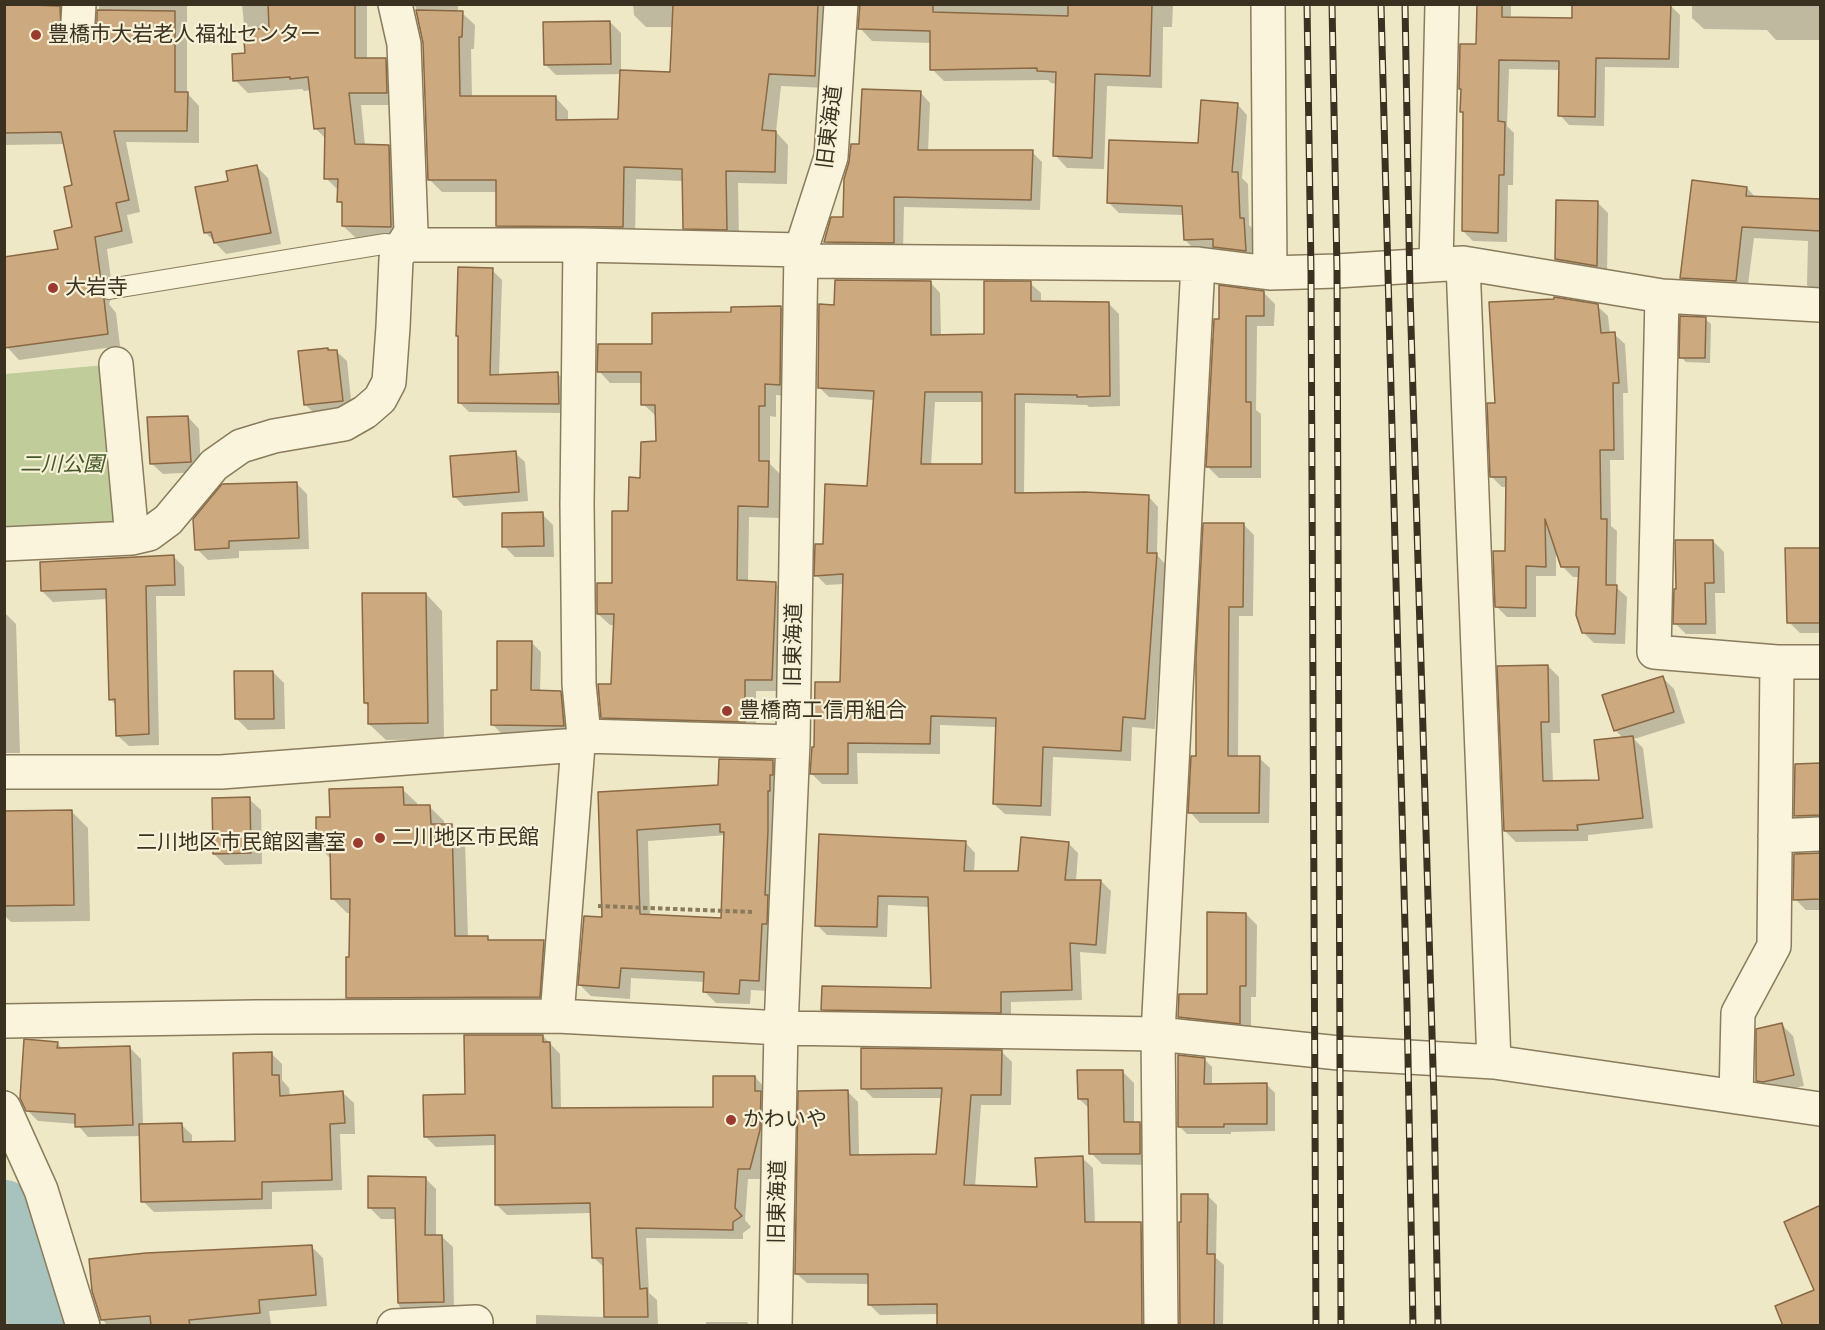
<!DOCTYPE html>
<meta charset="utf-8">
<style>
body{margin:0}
#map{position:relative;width:1825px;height:1330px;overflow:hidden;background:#eee8c7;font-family:"IBM Plex Serif",serif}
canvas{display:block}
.frame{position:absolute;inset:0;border:6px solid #3b3120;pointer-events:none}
</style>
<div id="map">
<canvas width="1825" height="1330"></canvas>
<div class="frame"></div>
</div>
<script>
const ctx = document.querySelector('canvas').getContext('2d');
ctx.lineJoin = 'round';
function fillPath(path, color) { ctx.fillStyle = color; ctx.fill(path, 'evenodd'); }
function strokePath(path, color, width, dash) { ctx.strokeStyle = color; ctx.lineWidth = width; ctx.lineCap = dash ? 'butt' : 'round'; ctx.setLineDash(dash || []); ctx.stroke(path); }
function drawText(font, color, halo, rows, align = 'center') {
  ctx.font = font + ' "IBM Plex Serif","Noto Sans JP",serif'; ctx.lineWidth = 4.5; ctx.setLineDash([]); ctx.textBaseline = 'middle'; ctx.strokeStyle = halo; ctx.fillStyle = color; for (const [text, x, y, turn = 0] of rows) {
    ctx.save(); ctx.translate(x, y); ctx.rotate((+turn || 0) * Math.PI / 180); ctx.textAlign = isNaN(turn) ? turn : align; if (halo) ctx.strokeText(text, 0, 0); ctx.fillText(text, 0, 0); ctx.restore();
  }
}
fillPath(new Path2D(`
 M116 364 126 523 5 530V374Z`), '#c0cd9b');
fillPath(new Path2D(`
 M4 4H77L71 35 72 41 78 42 88 40 95 34 98 24 99 4H187V93L199 106V143L126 142 140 212 127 215 133 243 107 249 113 294 109 304 116 313 120 346 19 360 7 347 74 228V186L65 144 4 145Z
 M242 4H367V59L385 60 398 72 399 105H361L365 146H388L401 159 403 239 356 238 343 226 344 206 339 201V191L326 178V139L316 129 311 90 304 91 302 89 248 93 235 80 247 54Z
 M415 4H458V12L462 13 475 25 474 49H471L472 98H556L568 111V121H619L621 74 556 75 545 64 610 22 621 33V72L679 86 720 4H840L827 88 781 86 776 132 788 145 787 184 738 183 739 242 697 241 685 228 684 181 636 179 635 239 510 238 497 226 498 192H442L429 179 424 43Z
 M633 4H681V27H646L634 15Z
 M1173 4 1172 27H1163L1162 88 1107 86 1104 169 1067 168 1055 155 1057 84 1051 83 1048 80 944 81 932 69V43L872 41 860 28 861 5Z
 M1478 4H1511V18L1573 19 1670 5 1680 15 1679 68 1605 67 1604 126 1569 125 1560 115V70L1509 69 1507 126 1514 133 1513 185H1508L1507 242 1473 241 1463 231 1464 113 1462 111V91L1460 89 1477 45Z
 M1692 4H1820V40H1776L1767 30 1704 29 1692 18Z
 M920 92 930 103 928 152H1032L1042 162 1040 210 904 207 903 252H835L826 242 844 219 861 146Z
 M1237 104 1247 115 1242 178 1248 184 1249 225 1254 230 1256 261 1225 257 1217 249 1195 250 1185 240 1184 215 1119 213 1109 203 1200 144Z
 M1820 160V297L1807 285 1808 241 1754 238 1747 292 1693 289 1681 278 1747 188 1756 198 1820 201Z
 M257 167 268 178 281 244 226 254 206 233 230 182Z
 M1597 202 1608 213 1607 276 1568 270 1556 259Z
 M492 270 502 280 499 376 558 374 568 384 569 413 469 412 459 402 460 337Z
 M930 282 940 293 941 336 985 335 1030 283 1041 293V303L1109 304 1119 314 1120 406 1089 407 1087 405 1025 403 1024 494 1148 496 1158 507 1157 555 1166 565 1155 729 1132 727 1131 761 1053 757 1051 816 1005 814 994 804 997 727 940 725V754L857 753 858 784H822L812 774 816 749 842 684 844 584 826 585 816 575 824 546 869 487 874 400 829 397 819 387 835 307ZM935 402H983L984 466 931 465Z
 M1264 293 1275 304 1274 326H1257L1256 410 1261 414V478H1219L1208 467 1220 321Z
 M1597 306 1608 316 1610 334H1614L1625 344 1628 393H1623L1624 460H1610L1611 526 1617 531 1616 587 1627 597 1625 644 1594 643 1583 632 1580 577H1573L1562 566 1556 549V576H1536V617H1507L1497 607 1506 553 1507 487H1502L1492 477 1496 405Z
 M781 308 792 319 791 396 776 395V417L770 416V464L780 474 779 518 749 517 748 582 775 583 787 595 783 691H756V733L614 729 603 717 612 686 615 625H610L598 614 614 584 630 512 657 443 656 416 643 404V383H610L599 371 654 345 733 313Z
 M1705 319 1711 324 1710 363 1686 362 1681 357Z
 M330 352H337L347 361 352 410 315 414 305 404Z
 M188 417 199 429 201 472 163 474 151 463Z
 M515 453 525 462 528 501 464 506 454 496Z
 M296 483 307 494 309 549 239 551V558L208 560 197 549Z
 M542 514 553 525 554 557H515L504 546Z
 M1244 525 1254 535 1253 616H1239L1238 758H1259L1270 768 1269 823H1200L1190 812 1197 758Z
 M1713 541 1724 552 1725 593H1715L1716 634H1686L1675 623Z
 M1820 549V633H1800L1789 622Z
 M173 556 184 567 185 596H156L159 745 129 746 117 735 116 705 110 699 108 599 53 602 42 591Z
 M426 594 442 611 444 739 386 740 369 724V707L365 703Z
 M4 612 16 624 20 753H4Z
 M532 643 541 652 540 692H560L570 702 573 734H502L492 724 498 691Z
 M1548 666 1559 677 1560 733H1551L1553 782H1600L1623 738 1615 730 1663 678 1674 689 1685 723 1634 739 1643 748 1653 828 1588 835V841L1516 842 1505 831Z
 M273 672 284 683 285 729 248 730 237 719Z
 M773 762 784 773 769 991 751 990 750 1004 716 1003 705 992V982L631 978 630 999 591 996 580 985 604 919 599 794 720 786ZM726 835 722 919 650 916 648 841Z
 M1820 765V826L1807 827 1796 816Z
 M402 789 417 803V807L429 806 444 821V826L451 825 465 840 468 938H487L491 942H543L558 956 553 1011 361 1012 347 997 351 913H347L333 899 332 860 318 846 331 818Z
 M249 799 261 810 262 864 225 865 214 854Z
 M4 812H72L88 828 90 921 11 922 4 915Z
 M965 842 975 853 974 873H1019L1068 843 1078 853 1076 881H1101L1111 891 1106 954 1080 952 1082 1000 1011 1002V1022L833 1019 823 1009 932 990 930 907 888 905 887 937 827 935 817 925Z
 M1820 854V910H1806L1795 899Z
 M1246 914 1257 925 1256 997H1251V1034L1190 1028 1179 1017 1208 995Z
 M1782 1025 1793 1036 1804 1086 1775 1092 1768 1091 1757 1080Z
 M543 1036 560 1054 561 1110 714 1109 755 1077 765 1088 770 1141 760 1179H748L745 1220 751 1227 743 1233V1239L646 1238 649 1293 657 1300 658 1326H536V1315L605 1317V1268L594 1258 591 1213 507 1215 497 1205 496 1145 436 1147 425 1136 467 1095Z
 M57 1043 64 1050 130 1048 141 1059 143 1125 181 1124 192 1135V1143L237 1142 271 1053 282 1064V1080L289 1088 290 1096 343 1093 354 1103 355 1134H340L342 1190 272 1192V1209L154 1212 143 1201 141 1136 88 1137 77 1124 38 1121 27 1110Z
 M1002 1052 1012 1062 1011 1105H981L975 1187 1038 1188 1082 1158 1093 1168 1095 1224H1136L1146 1234 1142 1326H938L939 1314 880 1315 870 1305 869 1284 807 1283 796 1273 847 1091 858 1102 859 1156 937 1155 942 1098H873L863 1088Z
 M1204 1059 1212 1067V1086L1267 1085 1275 1093V1131L1231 1132V1134H1187L1179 1126Z
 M1123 1072 1134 1083V1124H1140L1151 1135V1165L1102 1164 1091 1153 1090 1109 1079 1099Z
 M425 1178 436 1189V1236H441L453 1247 454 1313 410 1317 399 1306 397 1219H381L370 1208Z
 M1207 1195 1217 1205 1216 1258 1224 1265 1223 1326H1182Z
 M312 1247 323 1258 327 1306 269 1311 271 1324 253 1326H108L102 1319Z
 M4 1307 8 1326H4Z
 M706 1322H747L750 1326H706Z`), '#0003');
strokePath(new Path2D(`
 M4 1211 41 1326`), '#a8c2be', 62);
const building = new Path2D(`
 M4 4 60 6 61 30 68 38 78 41 86 39 93 33 97 23V10L175 11V92H188L187 131H114L129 200 116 203 122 231 95 237 101 280 97 290 104 299 108 334 4 348V257L58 249 54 231 72 227 64 187 72 185 61 132 4 133Z
 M268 4H355V58H386L387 93H349L355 144 389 145 391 227 342 226V202H337L338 179H324L325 128 314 129 308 77 290 79V77L233 81 232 54 245 53 243 30 269 28Z
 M673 4H818L815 76 769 74 762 130 776 131 775 172 726 171 727 230 683 229 682 169 624 167 623 227 496 226V180H428L423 43 416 10 463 11 462 37H459L460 96H556V120L618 119 620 70 670 72Z
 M860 4H933V12L1068 16V4H1152L1150 76 1095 74 1092 158 1053 156 1056 72 1037 71V68L930 70V31L858 29Z
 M1477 4H1502V17L1572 18V4H1671L1669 59 1596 58 1595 117 1558 116 1559 61 1499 60 1498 121 1505 122 1504 175H1499L1498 233 1462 231 1463 112H1460L1461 89H1459L1460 44H1476Z
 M610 21 611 64 544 65 543 22Z
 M862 89 921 91 918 150H1033L1031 200 894 197V243L824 242 831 217H843L844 179 849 162 851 144H859Z
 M1201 100 1238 103 1232 172H1238L1240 218H1244L1246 251 1213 247V239L1184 240 1182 206 1107 203 1109 140 1198 143Z
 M257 165 271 233 214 243 211 232 204 233 195 187 228 181 226 171Z
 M1692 180 1747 187 1746 196 1821 199V231L1742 227 1736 281 1680 278Z
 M1556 200 1598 201 1597 266 1555 259Z
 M458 267 493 268 490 375 558 372 559 404 458 403V336H456Z
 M835 280 931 281V335L984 334V281H1031V301L1109 302 1110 396 1077 397V395L1015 394V493L1085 492 1149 495 1147 553H1157L1145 719 1123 717 1121 751 1043 747 1041 806 993 804 996 718 931 716 930 744 848 743V774H810L812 747H814L815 682H840L843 574 814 576 815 544H823L825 484 867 486 874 391 818 388 819 304 834 305ZM925 392H982V464H921Z
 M1219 285 1264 291V316H1246V402H1251V467H1206L1214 319H1219Z
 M1554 297 1598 304 1601 333 1615 332 1619 383H1613L1614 450H1600L1601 519H1607L1606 585H1617L1615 634 1582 633 1576 615 1579 567H1561L1545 519 1546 567 1526 566V608L1495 607 1493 551H1505L1506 477H1490L1487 403H1495L1489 302 1554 299Z
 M781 306 780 385 765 384V406H759V461H769L768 507 738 506 737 580 776 582 772 680H745V722L601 718 598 684H611L614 614H597V583H612V511H628L629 477 640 478 641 442 656 441 655 405H641V372H597L598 344H652V313L731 312V307Z
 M1680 316 1706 317 1705 358H1679Z
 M328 348V350H337L343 401 304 405 298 351Z
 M188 416 191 462 150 464 147 417Z
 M516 451 519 492 453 497 450 456Z
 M297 482 299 538 229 541V548L195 550 193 519 222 484Z
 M543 512 544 546 502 547V513Z
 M1203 523H1244L1243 607H1229L1228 756H1260L1259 813H1188L1191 756H1196V657Z
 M1675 540H1713L1714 583H1705L1706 624H1673L1674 589H1676Z
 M1785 548H1821V623H1787Z
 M174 555 175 585 146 586 149 734 116 736 115 699 109 700 106 589 41 591 40 562Z
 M362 593H426L428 723 368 724V703H364Z
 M497 641H532L531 690 561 691 564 726 491 725V690H497Z
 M1548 665 1549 722H1541L1543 781 1599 780 1594 740 1633 736 1643 818 1577 825 1578 830 1504 831 1497 666Z
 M234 671H273L274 719H235Z
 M1663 676 1674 712 1614 731 1602 695Z
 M719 759 773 760V775H770V791H768V831L765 895H768L767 924H762L759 981 740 980 739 994 703 992 704 972 621 968 619 988 578 985 584 916 602 917 598 792 718 785ZM720 824V832H724L721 918 640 914 637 830Z
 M1821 763V815L1794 816 1795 764Z
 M403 787 404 805H430L431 824H452L455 936H488V940H544L540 997 346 998V957H349L350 899H331L330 846 316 847V817H330L329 789Z
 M250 797 251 853 213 854 212 798Z
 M72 810 74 905 4 906V811Z
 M819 834 966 841 964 871H1018L1021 837 1069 842 1065 880H1101L1096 945 1070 943 1072 990 1001 992V1013L821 1010 822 986 931 988 928 897 878 896 877 927 815 926Z
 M1821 853V899L1793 900 1794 854Z
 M1207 912 1246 913V986H1240V1024L1178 1017 1179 994H1207Z
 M1782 1023 1794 1075 1763 1082 1756 1081V1029Z
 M464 1035H543V1042H550L552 1108 713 1107V1076H755V1091H761L760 1130 750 1169H738L735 1208 742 1216 733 1222V1230L636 1228 640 1289 647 1288 648 1317H604L603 1258H592L590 1203 495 1205V1135L424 1137 423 1095 465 1094Z
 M24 1039 58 1042 57 1048 130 1046 133 1125 75 1127V1114L26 1111 20 1098Z
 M861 1048 1002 1050 1001 1095H971L964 1185 1037 1187 1035 1158 1083 1156 1085 1222H1141L1142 1326H937V1304L868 1305V1274H795L798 1091 848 1090 850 1155 936 1154 942 1088 861 1089Z
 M272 1052V1075H279L280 1096 343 1091 345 1123 330 1124 332 1180 262 1182V1199L141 1202 139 1124 182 1123 183 1142 235 1141 233 1053Z
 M1178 1055 1205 1058 1204 1084 1267 1083V1124H1224V1127H1178Z
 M1077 1070H1123L1124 1122H1140V1154H1089L1088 1099H1078Z
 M368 1176 426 1177 425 1235H442L444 1302 398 1303 395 1208H368Z
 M1181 1194H1208L1207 1254H1215L1214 1326H1180L1179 1222H1181Z
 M1821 1205V1326H1783L1775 1306 1814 1290 1784 1222Z
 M312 1245 316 1295 259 1300 260 1313 189 1320 190 1326H151L150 1316 101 1320 92 1291 89 1259 146 1253Z`);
fillPath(building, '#cca97e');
strokePath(building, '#896843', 1.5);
const service = new Path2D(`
 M109 289 384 244 403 245`);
const minor = new Path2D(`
 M395 4 404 44 411 232 403 245
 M1268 4 1270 273
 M78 22 79 4
 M801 261 1198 264 1270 273 1337 271 1463 263 1662 296 1820 305
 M1463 263 1494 1062
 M1436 264 1442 4
 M1662 296 1654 652 1777 662H1820
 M116 364 132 538
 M4 544 132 538 149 534 168 520 214 465 241 446 274 436 344 424 365 412 380 399 389 382 393 327 396 259 403 245H580L801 250
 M584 736 793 742
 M4 772H221L578 745
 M1775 836 1820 834
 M557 1016 578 745 584 736 579 684 577 504 580 245
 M4 1021 255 1017 557 1016 781 1028 1158 1034 1339 1053 1494 1062 1820 1109
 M1736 1097 1738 1013 1774 946 1777 662
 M4 1108 41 1190 83 1326
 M394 1326 476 1322V1326
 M775 1326 781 1028 793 742 801 250 831 157 841 4
 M1161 1326 1158 1034 1198 264`);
strokePath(service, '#8a7b5d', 22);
strokePath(minor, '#8a7b5d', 36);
strokePath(new Path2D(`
 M598 906 752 912`), '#8a7b5d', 4, [4.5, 3]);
strokePath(service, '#f9f4db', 20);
strokePath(minor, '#f9f4db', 33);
const rail = new Path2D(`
 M1307 4 1311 272 1316 1326
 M1332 4 1337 271 1341 1326
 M1381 4 1407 1004 1413 1326
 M1405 4 1410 292 1434 1101 1438 1326`);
strokePath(rail, '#3b3120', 7);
strokePath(rail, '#f6f1d7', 4.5, [14]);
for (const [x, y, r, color] of [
 [36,35,6,"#993b2d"],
 [53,288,6,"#993b2d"],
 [727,711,6,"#993b2d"],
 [380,838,6,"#993b2d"],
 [358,843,6,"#993b2d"],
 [731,1120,6,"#993b2d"]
]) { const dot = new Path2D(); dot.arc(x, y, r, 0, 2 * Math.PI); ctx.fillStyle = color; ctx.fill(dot); strokePath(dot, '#f6f1d7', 2); }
drawText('21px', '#3b3120', '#f6f1d7', [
 ["豊橋市大岩老人福祉センター",48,35],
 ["大岩寺",65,288],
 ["豊橋商工信用組合",739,711],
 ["二川地区市民館",392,838],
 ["二川地区市民館図書室",346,843,"right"],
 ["かわいや",743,1120]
], 'left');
drawText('21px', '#3b3120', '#f6f1d7', [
 ["旧東海道",830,127,-83],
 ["旧東海道",794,645,-89],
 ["旧東海道",778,1202,-89]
]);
drawText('italic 21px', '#445727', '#f6f1d7', [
 ["二川公園",62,465]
]);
</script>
